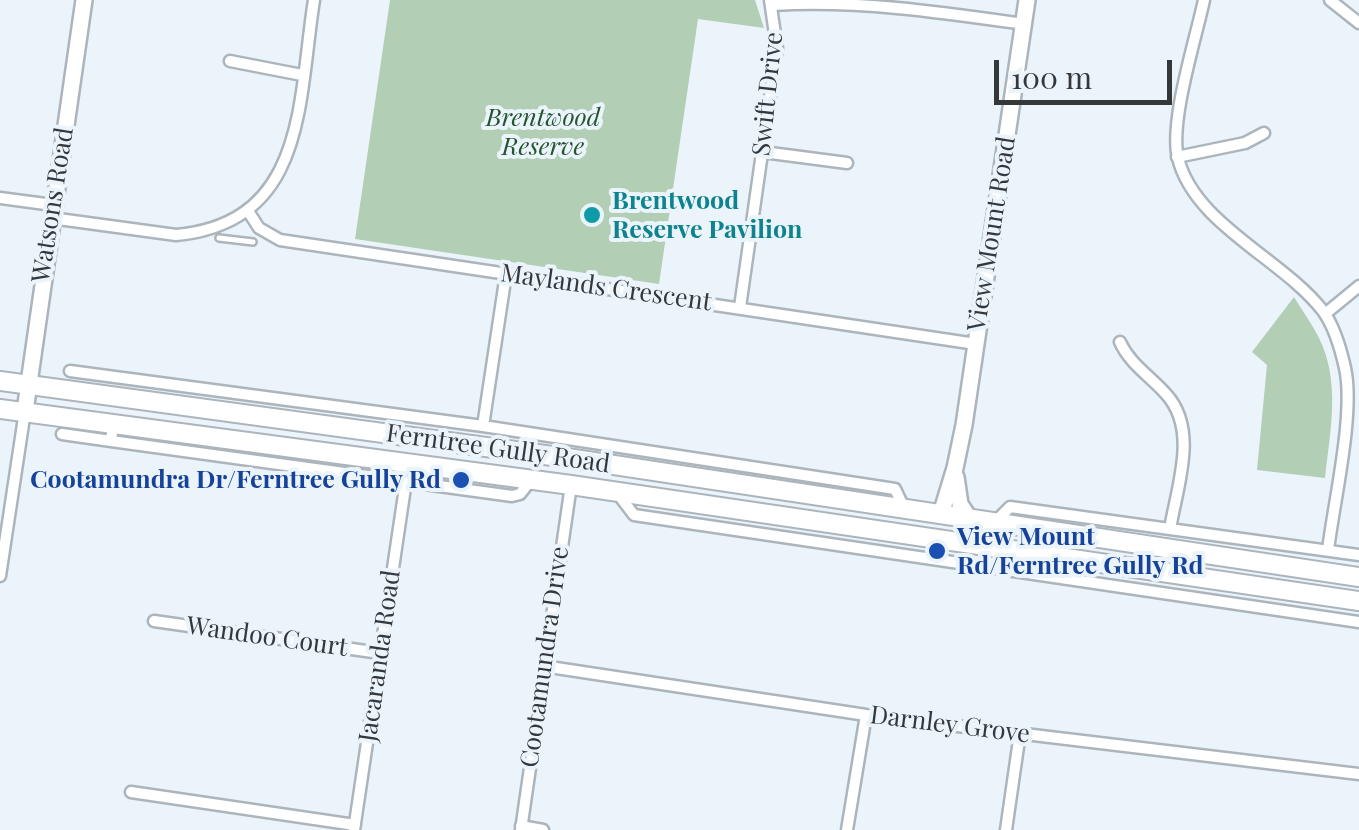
<!DOCTYPE html>
<style>
body{margin:0}
#map{position:relative;width:1359px;height:830px;overflow:hidden;background:#ebf4fb;font-family:"Playfair Display",serif}
canvas{display:block}
.scale{position:absolute;left:994px;top:60px;width:178px;height:45px;box-sizing:border-box;border:5px solid #34383b;border-top:0;padding-left:12px;font-size:30px;line-height:35px;white-space:nowrap;color:#34383b;-webkit-text-stroke:8px #ebf4fb;paint-order:stroke}
</style>
<div id="map">
<canvas width="1359" height="830"></canvas>
<div class="scale">100 m</div>
</div>
<script>
const ctx = document.querySelector('canvas').getContext('2d');
ctx.lineJoin = 'round';
function fillPath(path, color) { ctx.fillStyle = color; ctx.fill(path, 'evenodd'); }
function strokePath(path, color, width, dash) { ctx.strokeStyle = color; ctx.lineWidth = width; ctx.lineCap = dash ? 'butt' : 'round'; ctx.setLineDash(dash || []); ctx.stroke(path); }
function drawText(font, color, halo, rows, align = 'center') {
  ctx.font = font + ' "Playfair Display",serif'; ctx.lineWidth = 8; ctx.setLineDash([]); ctx.textBaseline = 'middle'; ctx.strokeStyle = halo; ctx.fillStyle = color; for (const [text, x, y, turn = 0] of rows) {
    ctx.save(); ctx.translate(x, y); ctx.rotate((+turn || 0) * Math.PI / 180); ctx.textAlign = isNaN(turn) ? turn : align; if (halo) ctx.strokeText(text, 0, 0); ctx.fillText(text, 0, 0); ctx.restore();
  }
}
fillPath(new Path2D(`
 M390 0H755L764 28 698 19 659 284 355 239Z
 M1294 297C1302 310 1312 324 1319 338 1341 382 1330 432 1325 478L1257 470 1267 365 1252 352Z`), '#b2cfb6');
const lane = new Path2D(`
 M219 238 253 242`);
const street = new Path2D(`
 M1204 0C1196 38 1169 122 1178 158 1194 224 1283 259 1323 311 1334 326 1341 350 1345 368 1355 413 1334 501 1328 550
 M1330 0 1359 23
 M773 5C858 0 940 12 1024 24
 M230 61 302 75
 M763 152 847 163
 M1177 157 1245 143 1264 133
 M0 198 53 205
 M248 211 259 228 280 240 976 344
 M51 218 176 235C307 223 298 101 314 0
 M740 307 777 48 770 0
 M1325 314 1359 286
 M1120 342C1130 364 1150 376 1166 394 1199 430 1177 486 1170 529
 M70 371 483 426 895 489 904 508
 M113 424 111 441 512 496 520 494 531 480
 M483 426 506 274
 M62 434 111 441
 M618 494 634 515 1359 622
 M995 522 1010 507 1359 555
 M0 576 25 411
 M154 621 380 653
 M543 666 866 715 1359 774
 M131 792 355 825
 M521 826 543 830
 M354 830 406 481
 M521 830 571 485
 M847 830 866 715
 M1006 830 1020 733`);
const secondary = new Path2D(`
 M25 411 84 0
 M956 477 960 504 969 518
 M941 514 955 468 964 425 1027 0`);
const primary = new Path2D(`
 M0 381 574 459 1359 577
 M0 409 571 485 1359 601`);
strokePath(lane, '#acb5bc', 10);
strokePath(street, '#acb5bc', 15);
strokePath(secondary, '#acb5bc', 20);
strokePath(primary, '#acb5bc', 22);
strokePath(lane, '#fff', 5);
strokePath(street, '#fff', 10);
strokePath(secondary, '#fff', 15);
strokePath(primary, '#fff', 18);
for (const [x, y, r, color] of [
 [592,215,10,"#0f9aa8"],
 [461,480,10,"#1a4fb4"],
 [937,551,10,"#1a4fb4"]
]) { const dot = new Path2D(); dot.arc(x, y, r, 0, 2 * Math.PI); ctx.fillStyle = color; ctx.fill(dot); strokePath(dot, '#ebf4fb', 4); }
drawText('25px', '#34383b', '#ebf4fb', [
 ["Swift Drive",768,94,-84],
 ["Watsons Road",53,205,-81],
 ["View Mount Road",992,234,-81],
 ["Maylands Crescent",606,288,8],
 ["Ferntree Gully Road",498,449,8],
 ["Wandoo Court",267,637,8],
 ["Jacaranda Road",380,656,-82],
 ["Cootamundra Drive",545,657,-82],
 ["Darnley Grove",950,725,7]
]);
drawText('italic 25px', '#23552f', '#ebf4fb', [
 ["Brentwood",543,118],
 ["Reserve",543,147]
]);
drawText('bold 25px', '#0d838f', '#ebf4fb', [
 ["Brentwood",612,201],
 ["Reserve Pavilion",612,230]
], 'left');
drawText('bold 25px', '#164399', '#ebf4fb', [
 ["Cootamundra Dr/Ferntree Gully Rd",441,480],
 ["View Mount",957,537,"left"],
 ["Rd/Ferntree Gully Rd",957,566,"left"]
], 'right');
</script>
